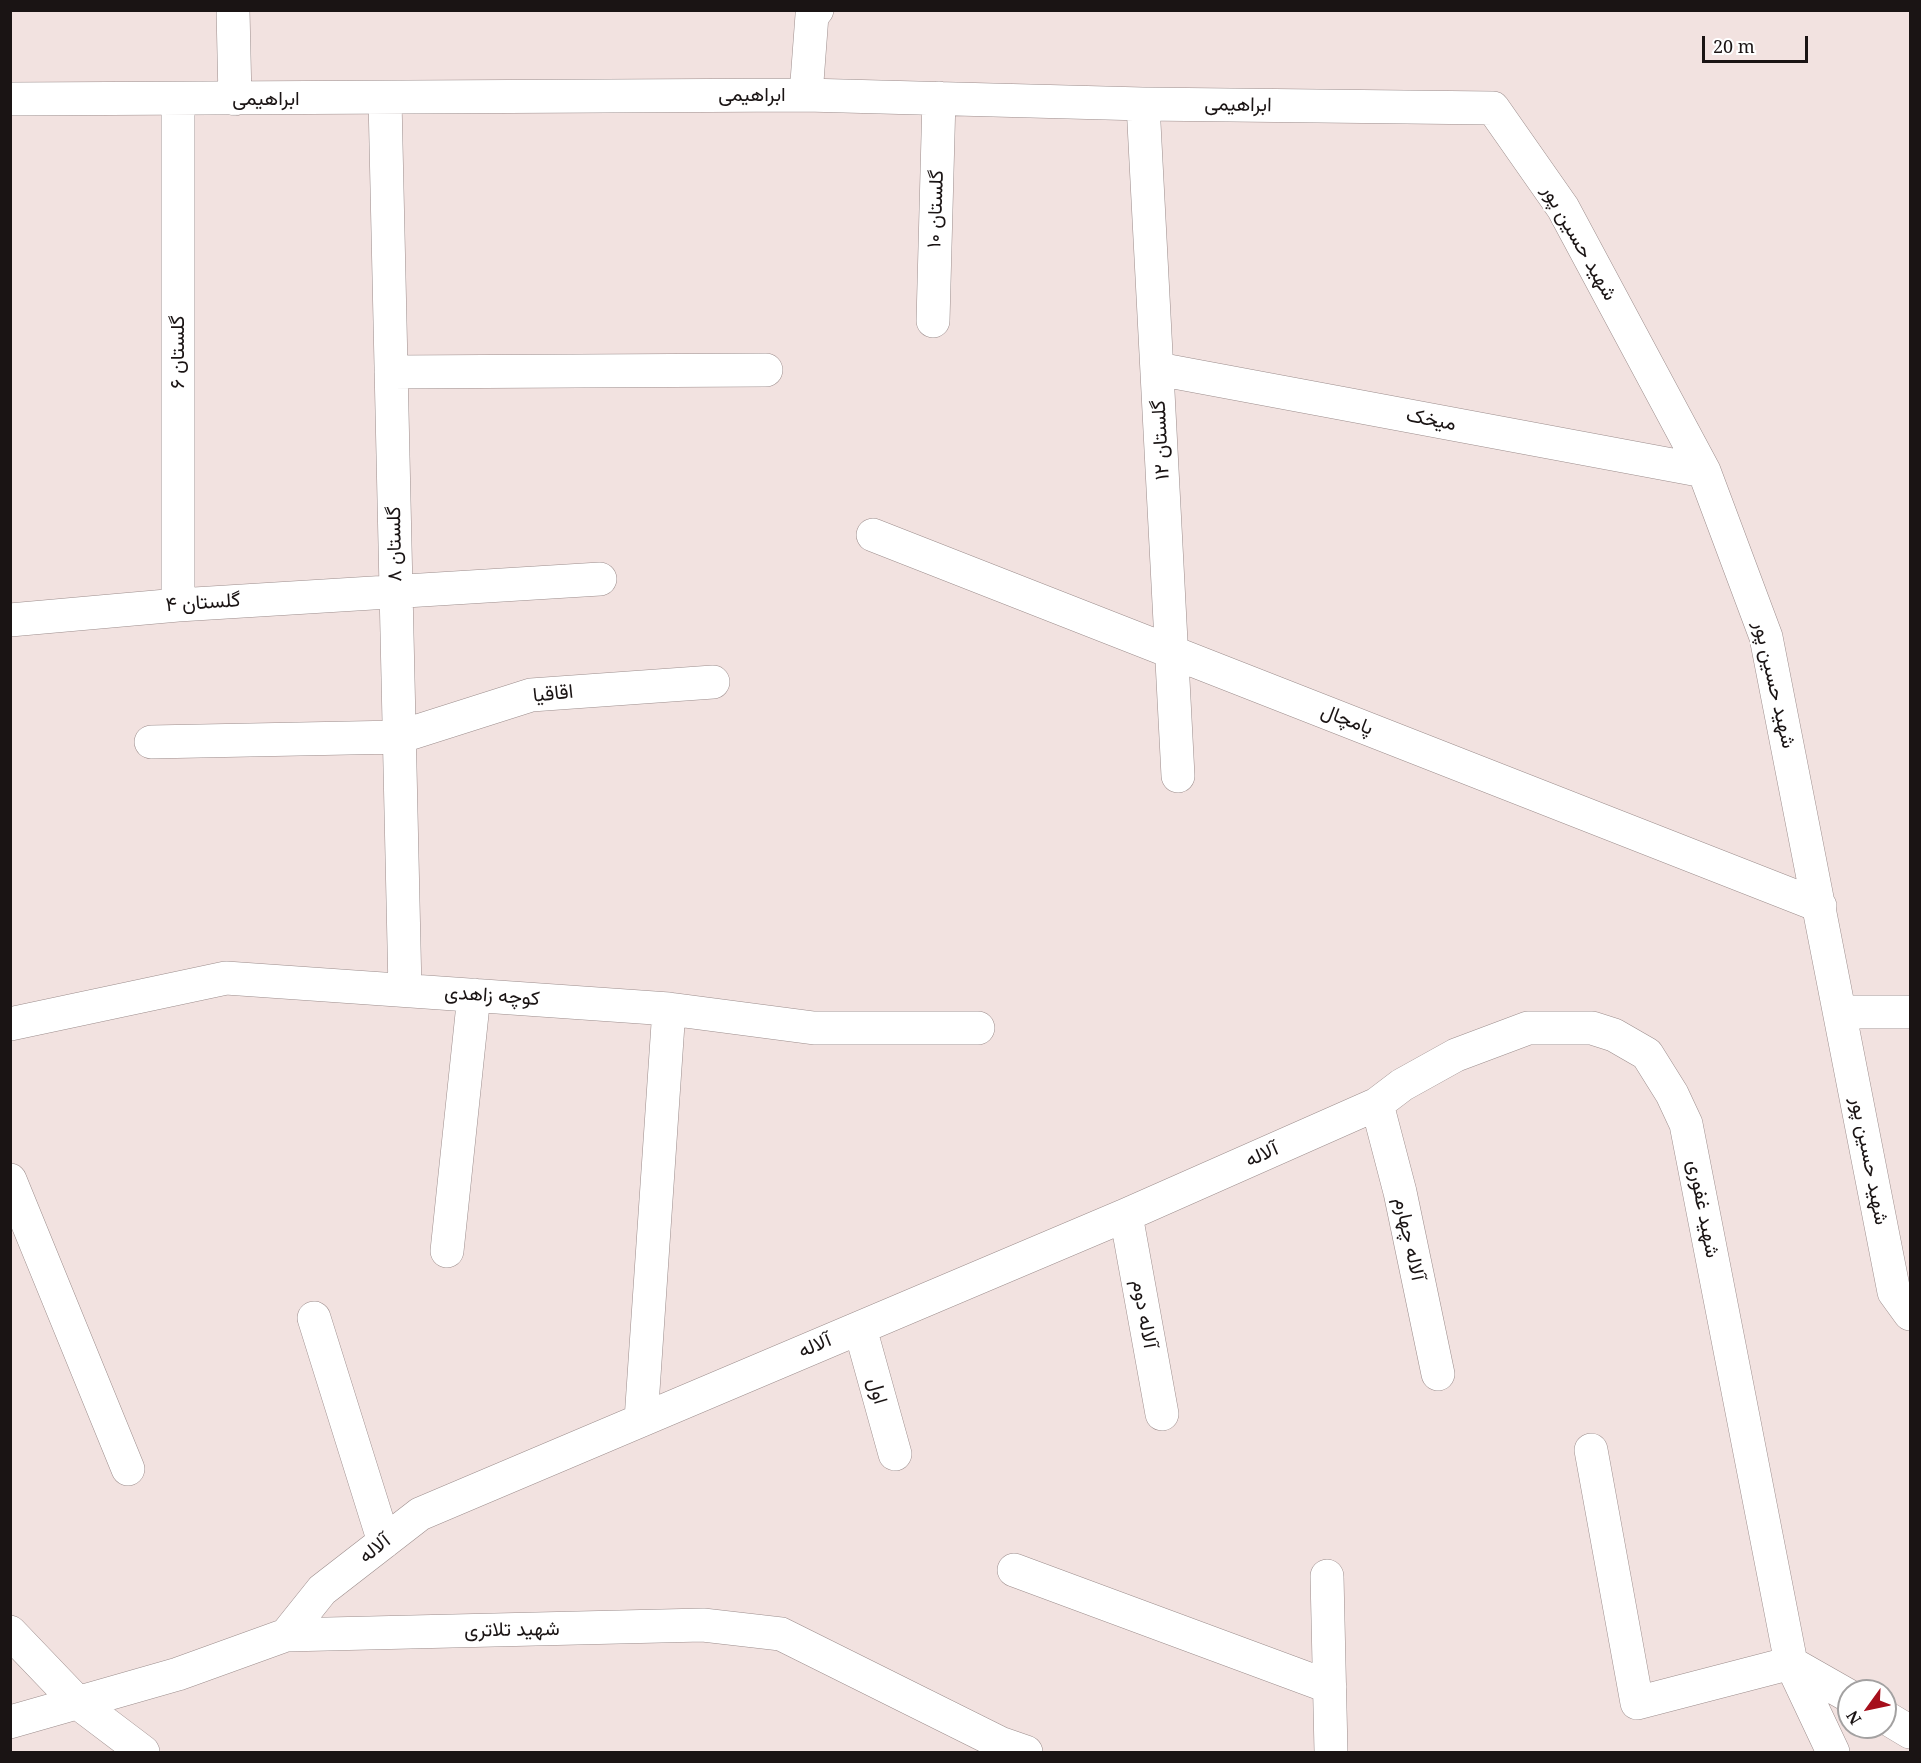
<!DOCTYPE html>
<meta charset="utf-8">
<style>
body{margin:0}
#map{position:relative;width:1921px;height:1763px;overflow:hidden;background:#f2e2e0;font-family:"Noto Serif",serif}
canvas{display:block}
.frame{position:absolute;inset:0;border:12px solid #1a1414;pointer-events:none}
.north{position:absolute;left:1837px;top:1679px;width:60px;height:60px;box-sizing:border-box;background:#fff;border:2px solid #a3a1a1;border-radius:50%;rotate:237deg;font-size:16px;font-weight:700;line-height:24px;text-align:center;color:#1a1414}
.north::after{content:'';display:block;margin:auto;width:21px;height:27px;background:#a60f1c;clip-path:polygon(50% 0,100% 100%,50% 72%,0 100%)}
.scale{position:absolute;left:1702px;top:36px;width:106px;height:27px;box-sizing:border-box;border:3px solid #1a1414;border-top:0;padding-left:8px;font-size:18px;line-height:21px;white-space:nowrap;color:#1a1414;-webkit-text-stroke:4px #fff;paint-order:stroke}
</style>
<div id="map">
<canvas width="1921" height="1763"></canvas>
<div class="frame"></div>
<div class="north">N</div>
<div class="scale">20 m</div>
</div>
<script>
const ctx = document.querySelector('canvas').getContext('2d');
ctx.lineJoin = 'round';
function strokePath(path, color, width, dash) { ctx.strokeStyle = color; ctx.lineWidth = width; ctx.lineCap = dash ? 'butt' : 'round'; ctx.setLineDash(dash || []); ctx.stroke(path); }
function drawText(font, color, halo, rows, align = 'center') {
  ctx.font = font + ' "Noto Serif",Vazirmatn,serif'; ctx.lineWidth = 4.5; ctx.setLineDash([]); ctx.textBaseline = 'middle'; ctx.strokeStyle = halo; ctx.fillStyle = color; for (const [text, x, y, turn = 0] of rows) {
    ctx.save(); ctx.translate(x, y); ctx.rotate((+turn || 0) * Math.PI / 180); ctx.textAlign = isNaN(turn) ? turn : align; if (halo) ctx.strokeText(text, 0, 0); ctx.fillText(text, 0, 0); ctx.restore();
  }
}
const minor = new Path2D(`
 M233 10 235 99
 M806 95 812 15 817 10
 M10 99 806 95 1143 104 1493 108 1563 208 1704 471 1766 637 1894 1292 1910 1314
 M385 99 405 990
 M1143 104 1178 776
 M933 321 939 98
 M1158 369 1704 471
 M391 372 766 370
 M873 535 1820 906
 M178 605V99
 M10 620 178 605 600 579
 M151 742 399 737 531 695 713 682
 M1840 1012H1910
 M10 1024 226 978 669 1009 814 1028H978
 M1377 1104 1400 1192 1438 1374
 M10 1180 128 1469
 M1126 1215 1162 1414
 M447 1251 474 995
 M314 1318 384 1542
 M860 1328 895 1454
 M641 1420 669 1009
 M1591 1450 1637 1703 1791 1663 1849 1696
 M1014 1570 1330 1687
 M1327 1576 1331 1752
 M10 1632 77 1702 143 1752
 M286 1635 322 1590 420 1514 1126 1215 1377 1104 1402 1085 1456 1055 1528 1028H1592L1614 1035 1647 1054 1672 1094 1686 1124 1791 1663 1833 1752
 M1885 1717 1910 1732
 M10 1722 178 1674 286 1635 703 1625 781 1634 1000 1743 1026 1752`);
strokePath(minor, '#9c8d8c', 34);
strokePath(minor, '#fff', 33);
drawText('20px', '#1a1414', '#fff', [
 ["ابراهیمی",752,95],
 ["ابراهیمی",266,99],
 ["ابراهیمی",1238,105,1],
 ["گلستان ۱۰",936,209,-88],
 ["شهید حسین پور",1579,243,60],
 ["گلستان ۶",178,352,-90],
 ["میخک",1431,420,11],
 ["گلستان ۱۲",1161,440,-93],
 ["گلستان ۸",395,544,-91],
 ["گلستان ۴",203,603,-4],
 ["شهید حسین پور",1774,685,77],
 ["اقاقیا",553,694,-6],
 ["پامچال",1347,720,21],
 ["کوچه زاهدی",492,996,4],
 ["آلاله",1262,1155,-24],
 ["شهید حسین پور",1869,1161,79],
 ["شهید غفوری",1703,1209,79],
 ["آلاله چهارم",1409,1239,78],
 ["آلاله دوم",1144,1314,80],
 ["آلاله",815,1346,-23],
 ["اول",877,1391,74],
 ["آلاله",375,1549,-38],
 ["شهید تلاتری",512,1630,-1]
]);
</script>
